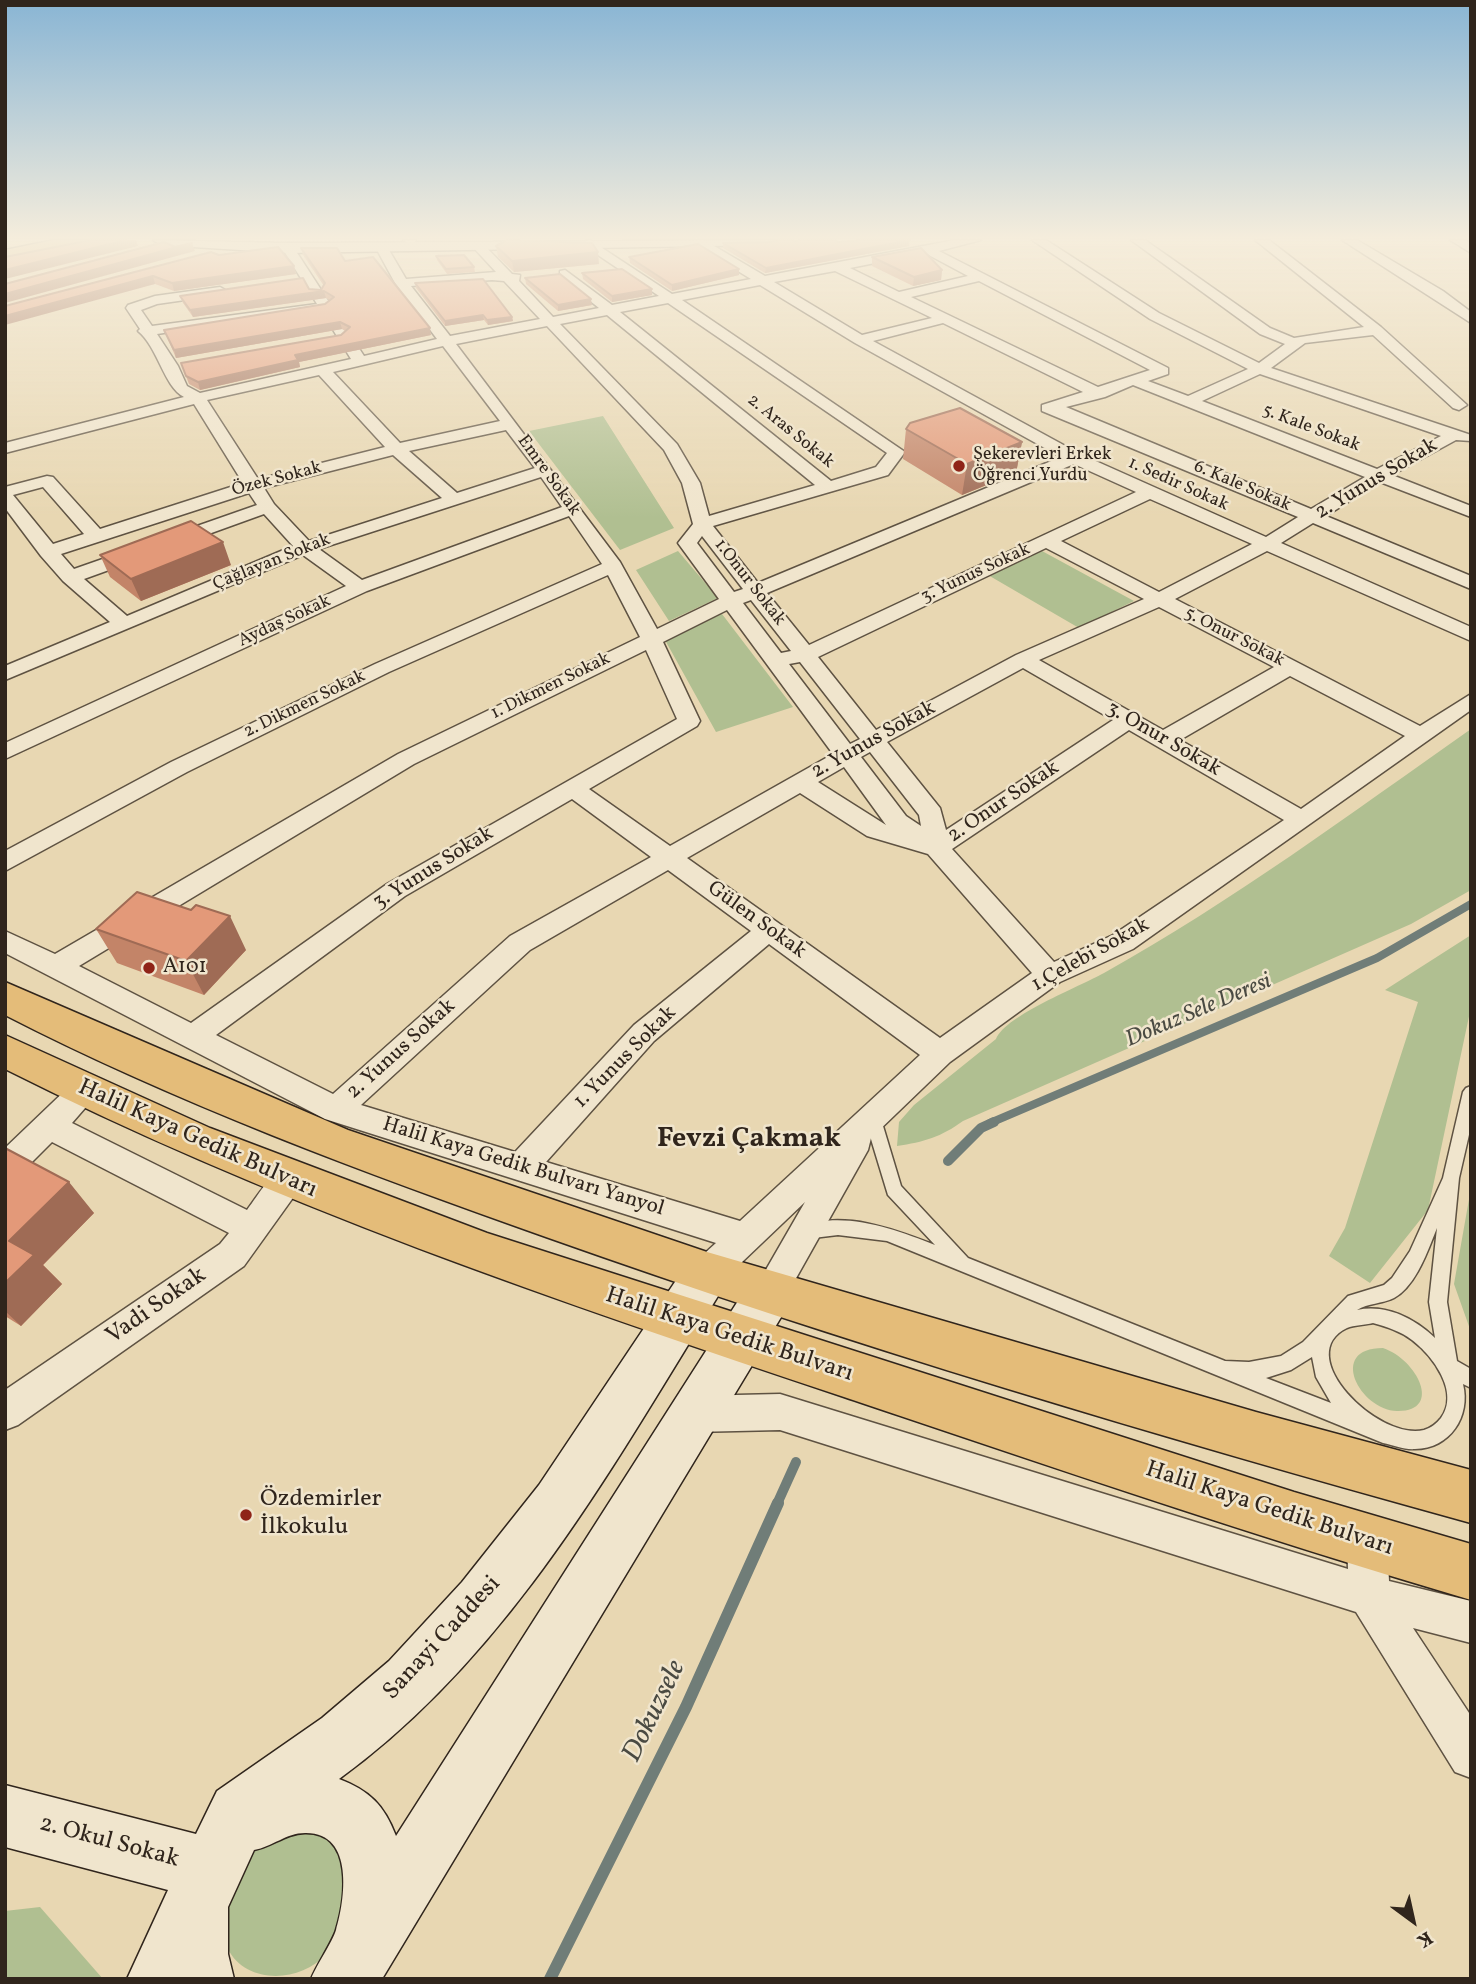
<!DOCTYPE html>
<meta charset="utf-8">
<style>
body{margin:0}
#map{position:relative;width:1476px;height:1984px;overflow:hidden;background:#e8d7b2;font-family:Vollkorn,serif}
canvas{display:block}
.frame{position:absolute;inset:0;border:7px solid #30251c;pointer-events:none}
.north{position:absolute;left:1378px;top:1886px;width:70px;height:70px;-webkit-text-stroke:5px #f0e5cd;paint-order:stroke;rotate:147deg;font-size:19px;font-weight:700;line-height:28px;text-align:center;color:#30251c}
.north::after{content:'';display:block;margin:auto;width:24px;height:32px;background:#30251c;clip-path:polygon(50% 0,100% 100%,50% 72%,0 100%)}
</style>
<div id="map">
<canvas width="1476" height="1984"></canvas>
<div class="frame"></div>
<div class="north">K</div>
</div>
<script>
const ctx = document.querySelector('canvas').getContext('2d');
ctx.lineJoin = 'round';
function fillPath(path, color) { ctx.fillStyle = color; ctx.fill(path, 'evenodd'); }
function strokePath(path, color, width, dash) { ctx.strokeStyle = color; ctx.lineWidth = width; ctx.lineCap = dash ? 'butt' : 'round'; ctx.setLineDash(dash || []); ctx.stroke(path); }
function drawText(font, color, halo, rows, align = 'center') {
  ctx.font = font + ' Vollkorn,serif'; ctx.lineWidth = 5; ctx.setLineDash([]); ctx.textBaseline = 'middle'; ctx.strokeStyle = halo; ctx.fillStyle = color; for (const [text, x, y, turn = 0] of rows) {
    ctx.save(); ctx.translate(x, y); ctx.rotate((+turn || 0) * Math.PI / 180); ctx.textAlign = isNaN(turn) ? turn : align; if (halo) ctx.strokeText(text, 0, 0); ctx.fillText(text, 0, 0); ctx.restore();
  }
}
fillPath(new Path2D(`
 M603 416 674 528 620 550 529 431Z
 M678 551 718 598 669 621 636 570Z
 M1042 551 1134 601 1079 628 988 575Z
 M722 614 793 707 716 732 665 640Z
 M1471 729V890L1411 924 963 1121C941 1137 924 1142 897 1146L899 1122 914 1105 996 1039C1006 1015 1079 987 1104 973 1233 901 1350 814 1471 729Z
 M1471 935V1007L1428 1210 1370 1283 1329 1256 1345 1228 1418 1002 1385 990Z
 M1471 1188V1332L1454 1284Z
 M1383 1348C1418 1360 1443 1412 1397 1411 1360 1410 1327 1348 1383 1348Z
 M331 1822 357 1879C349 1898 339 1940 326 1954 300 1984 245 1984 228 1949 223 1937 224 1908 226 1895 229 1878 245 1857 254 1842Z
 M40 1907 103 1979H5V1911Z`), '#b0bf91');
strokePath(new Path2D(`
 M990 1123 1377 958 1471 904`), '#707d78', 8);
strokePath(new Path2D(`
 M948 1161 981 1128 994 1122
 M777 1504 796 1462`), '#707d78', 10);
strokePath(new Path2D(`
 M550 1979 686 1707 778 1503`), '#707d78', 12);
const lane = new Path2D(`
 M1471 1086V1126L1459 1178 1447 1302 1457 1361 1471 1369V1388L1463 1384C1471 1416 1450 1449 1415 1449 1405 1450 1393 1445 1383 1443L887 1241 838 1235 805 1239 799 1237 797 1232 799 1227C844 1210 894 1229 935 1245L888 1195 864 1116 867 1112 872 1110 877 1112 880 1116 901 1186 968 1258 1225 1361 1249 1362 1281 1356 1303 1342 1348 1296 1384 1285 1392 1278 1410 1251 1443 1178 1463 1092 1466 1088ZM1437 1228 1429 1302 1435 1338C1414 1318 1386 1304 1357 1310 1368 1303 1382 1304 1394 1298 1416 1286 1428 1250 1437 1228ZM1373 1323C1387 1327 1400 1331 1412 1340 1433 1356 1460 1392 1441 1418 1437 1423 1431 1428 1424 1430 1378 1441 1291 1355 1347 1328 1354 1325 1365 1325 1373 1323ZM1312 1357 1316 1377 1331 1403 1266 1378 1291 1370Z`);
const street = new Path2D(`
 M403 240H415L416 241 410 245Z
 M590 240 672 294 751 279 695 245 694 240H704L765 276 955 240H981L939 251 1168 368V374L1148 381 1188 396 1248 369 1150 319 1032 240H1046L1159 313 1259 363 1285 344 1260 334 1131 240H1145L1270 328 1294 338 1364 327 1255 240H1269L1381 327 1467 405 1459 410 1453 408 1373 335 1305 343 1271 368 1471 435V441L1456 440 1392 475 1471 506V517L1380 482 1326 516 1471 576V589L1313 523 1281 543 1471 627V641L1267 551 1175 599 1420 726 1471 694V710L1133 949 1060 982 950 1062 871 1138 868 1150 781 1305 769 1310 757 1305 752 1294 805 1202 719 1284 707 1289 695 1284 690 1273 695 1262 716 1243 325 1119 5 953V931L55 954 398 754 640 637 608 575 389 672 187 772 5 871V851L171 762 375 664 602 564 569 516 367 591 5 759V743L346 586 303 555 5 680V666L110 622 63 581 41 556 5 508V487L47 476 53 477 100 529 243 483 194 404 5 453V443L184 397C164 387 158 347 138 331L140 329 126 308 128 305 155 296 220 287 227 291 220 295 157 304 141 310 152 326 317 304 282 248 284 245H292L364 356 437 339 395 283 376 248 378 245H386L406 279 496 272 472 246 482 243 512 274 520 275 519 281 553 317 599 308 560 277V271L565 270 612 305 659 296 586 247V241ZM925 253 968 276 899 292 850 268ZM835 271 932 318 862 335 774 282ZM492 280 504 281 540 319 450 336 411 286ZM979 281 1150 370 1098 387 911 297ZM760 285 855 343 1061 457 758 583 713 526 888 475 905 452 682 300ZM668 303 887 453 876 467 831 481 620 312ZM319 307 351 359 200 393 187 386 178 366 157 334 312 311ZM607 315 815 485 709 516 700 483 677 444 560 324ZM943 323 1083 392 1042 405V411L1298 517 1266 537 1080 454 873 341ZM547 326 664 450 682 483 693 524 678 543 719 599 657 629 620 562 456 344ZM443 346 500 421 400 443 333 372ZM1260 374 1441 436 1377 469 1202 401ZM319 375 385 447 258 479 207 400ZM1133 385 1365 477 1311 509 1066 407 1105 397ZM506 430 535 468 457 493 409 451ZM393 455 442 498 309 541 274 504 264 488ZM1074 464 1136 492 809 645 767 593ZM541 477 562 507 362 580 319 549ZM43 487 84 534 53 544 13 495ZM249 493 257 505 74 569 61 554ZM1150 499 1252 544 1159 592 1061 541ZM264 514 293 546 127 616 84 579ZM702 536 743 589 734 592 697 543ZM1046 548 1144 599 1016 655 876 730 818 657ZM751 600 791 651 781 653 743 603ZM1159 607 1274 667 1163 730 1039 660ZM727 610 833 754 670 846 589 789 697 726 700 721 663 642ZM646 650 677 719 387 884 191 1023 79 966 414 764ZM800 662 860 739 850 744 789 664ZM1023 668 1113 720 946 830 940 808 887 742ZM1290 676 1405 736 1301 809 1180 740ZM1129 730 1284 820 1113 935 1054 962 952 849ZM870 752 919 815 921 826 906 816 861 757ZM844 767 886 825 818 782ZM800 793 867 836 928 854 1032 973 940 1038 687 858ZM572 799 651 857 510 936 333 1094 216 1035 405 896ZM668 870 751 931 634 1025 515 1152 361 1105 530 950ZM769 944 920 1055 740 1221 546 1162 654 1041Z
 M1342 240H1357L1443 291 1471 312V323Z
 M1450 240H1465L1471 244V253Z
 M84 1080 95 1083 99 1092 72 1123 247 1210C261 1192 275 1162 300 1171L305 1181 244 1266 18 1425 5 1430V1390L220 1244 229 1233 52 1142 16 1178 5 1181V1148L73 1083Z
 M780 1394 1348 1569 1347 1542 1353 1528 1367 1522 1381 1528 1387 1542 1389 1581 1471 1601V1643L1413 1628 1471 1716V1778L1455 1772 1356 1612 780 1430 693 1432 680 1427 675 1414 680 1401 693 1396Z`);
const secondary = new Path2D(`
 M153 240 288 243 778 240 770 245 288 253 161 245Z
 M707 1252 723 1258 730 1273 723 1288C614 1464 510 1655 339 1779 370 1791 384 1805 396 1836L752 1279 769 1272 786 1279 793 1294 786 1309 382 1979H311C317 1964 332 1943 336 1930 345 1900 355 1832 305 1833 286 1833 272 1847 254 1850L228 1907V1954L234 1979H127L168 1890 5 1847V1785L196 1834 217 1791 322 1718 389 1661 462 1582 539 1485 691 1258Z`);
const primary = new Path2D(`
 M54 240H88L80 245 5 260V250Z`);
const highway = new Path2D(`
 M5 982 348 1130 707 1252 1256 1412 1471 1470V1523C1160 1437 850 1345 546 1237 363 1172 178 1104 5 1015Z
 M5 1035 210 1128 487 1233 1294 1492 1471 1544V1600C1260 1538 1052 1467 844 1397 559 1302 275 1205 5 1069Z`);
strokePath(lane, '#5e5242', 3);
strokePath(street, '#5e5242', 3);
strokePath(secondary, '#30251c', 3);
strokePath(primary, '#30251c', 3);
strokePath(highway, '#30251c', 3);
fillPath(lane, '#f0e5cd');
fillPath(street, '#f0e5cd');
fillPath(secondary, '#f0e5cd');
fillPath(primary, '#e4bc79');
fillPath(highway, '#e4bc79');
fillPath(new Path2D(`
 M795 241 838 242 909 246 765 273 723 248V243Z
 M496 246 599 264 514 272 498 257Z
 M301 248 345 261 431 335 299 362 300 367 200 390 189 384 181 363 341 335 345 331 342 329 176 358 164 330 325 304 329 300 326 298 193 317 183 303 180 296 309 289 321 290 324 286 303 255Z
 M219 255 294 266 296 274 174 291 155 284 5 306Z
 M436 256 474 267 475 272 447 274 437 260Z
 M629 257 739 275 672 291 630 263Z
 M872 257 942 270 941 280 913 286 872 266Z
 M582 273 652 289V295L612 302 583 279Z
 M525 278 592 305 558 311 526 284Z
 M415 283 512 317 513 321 488 325 484 320 445 326 416 288Z
 M906 429 1022 442 1016 473 962 495 903 459Z
 M100 555 231 565 141 601 110 577Z
 M96 929 246 950 204 995 117 963Z
 M5 1148 94 1213 43 1265 62 1284 21 1326 5 1316Z`), '#c38468');
fillPath(new Path2D(`
 M126 240H136L138 246 5 279V270Z
 M910 240 909 246 765 273 766 268Z
 M192 243 195 251 5 303V294Z
 M598 252 599 264 514 272 512 261Z
 M294 266 296 274 174 291 172 283Z
 M739 269V275L672 291V285Z
 M942 270 941 280 913 286 914 277Z
 M153 276 155 284 5 325V316Z
 M652 289V295L612 302V296Z
 M324 291 326 298 193 317 190 310Z
 M591 299 592 305 558 311V305Z
 M483 315 484 320 445 326V321Z
 M512 317 513 321 488 325 487 320Z
 M340 322 342 329 176 358 174 350Z
 M430 328 431 335 299 362 300 367 200 390 198 382 295 355Z
 M1022 442 1016 473 962 495 967 464Z
 M223 542 231 565 141 601 131 579Z
 M230 916 246 950 204 995 186 961Z
 M69 1182 94 1213 43 1265 62 1284 21 1326 5 1311V1283L9 1241Z`), '#9f6b55');
const building = new Path2D(`
 M91 240H126L5 270V257Z
 M507 240 592 243 598 252 512 261 496 246Z
 M779 240H793L795 241 801 240H835L838 242 861 240H910L766 268 723 243 770 242Z
 M164 242 175 247 192 243 5 294V284Z
 M698 244 739 269 672 285 629 257Z
 M278 247 294 266 172 283 153 276 5 316V306L211 252 219 255Z
 M301 248H337L345 261 373 257 430 328 295 355 298 360 198 382 186 376 181 363 341 335 350 327 340 322 174 350 164 330 325 304 334 297 324 291 190 310 180 296 303 278 309 289 321 290 325 283Z
 M921 248 942 270 914 277 872 257Z
 M464 255 474 267 446 269 436 256Z
 M622 269 652 289 612 296 582 273Z
 M560 274 591 299 558 305 525 278Z
 M483 279 512 317 487 320 483 315 445 321 415 283Z
 M960 408 1022 442 967 464 906 429 910 423Z
 M191 521 223 542 131 579 100 555Z
 M137 892 191 910 196 905 230 916 186 961 96 929Z
 M5 1148 69 1182 9 1241 34 1255 5 1283Z`);
fillPath(building, '#e39979');
strokePath(building, '#9f6b55', 2);
const sky = ctx.createLinearGradient(0, 0, 0, 518);
sky.addColorStop(0, '#89b5d4');
sky.addColorStop(0.46, '#f5eddc');
sky.addColorStop(1, '#f5eddc00');
ctx.fillStyle = sky;
ctx.fillRect(0, 0, 1476, 518);
for (const [x, y, r, color] of [
 [959,466,7,"#8f2418"],
 [149,968,7,"#8f2418"],
 [246,1515,7,"#8f2418"]
]) { const dot = new Path2D(); dot.arc(x, y, r, 0, 2 * Math.PI); ctx.fillStyle = color; ctx.fill(dot); strokePath(dot, '#f0e5cd', 2.5); }
drawText('18px', '#30251c', '#f0e5cd', [
 ["5. Kale Sokak",1311,429,21],
 ["2. Aras Sokak",790,432,39],
 ["Emre Sokak",548,476,54],
 ["Özek Sokak",277,480,-15],
 ["1. Sedir Sokak",1178,485,24],
 ["6. Kale Sokak",1242,487,23],
 ["Çağlayan Sokak",272,563,-22],
 ["3. Yunus Sokak",976,574,-25],
 ["1.Onur Sokak",749,583,52],
 ["Aydaş Sokak",285,622,-25],
 ["5. Onur Sokak",1234,638,27],
 ["1. Dikmen Sokak",551,687,-26],
 ["2. Dikmen Sokak",305,705,-26]
]);
drawText('18px', '#30251c', '#f0e5cd', [
 ["Şekerevleri Erkek",973,456],
 ["Öğrenci Yurdu",973,477]
], 'left');
drawText('21px', '#30251c', '#f0e5cd', [
 ["2. Yunus Sokak",1377,480,-31],
 ["3. Onur Sokak",1163,740,30],
 ["2. Yunus Sokak",874,741,-29],
 ["2. Onur Sokak",1004,803,-34],
 ["3. Yunus Sokak",434,869,-32],
 ["Gülen Sokak",756,921,36],
 ["1.Çelebi Sokak",1091,956,-29],
 ["2. Yunus Sokak",402,1050,-42],
 ["1. Yunus Sokak",626,1058,-45],
 ["Halil Kaya Gedik Bulvarı Yanyol",523,1168,17]
]);
drawText('21px', '#30251c', '#f0e5cd', [
 ["A101",163,968]
], 'left');
drawText('italic 23px', '#4a4a42', '#f0e5cd', [
 ["Dokuz Sele Deresi",1199,1012,-23]
]);
drawText('24px', '#30251c', '#f0e5cd', [
 ["Halil Kaya Gedik Bulvarı",197,1140,24],
 ["Vadi Sokak",157,1307,-35],
 ["Halil Kaya Gedik Bulvarı",729,1336,18],
 ["Halil Kaya Gedik Bulvarı",1269,1510,18],
 ["Sanayi Caddesi",443,1639,-47],
 ["2. Okul Sokak",109,1843,15]
]);
drawText('24px', '#30251c', '#f0e5cd', [
 ["Özdemirler",260,1501],
 ["İlkokulu",260,1529]
], 'left');
drawText('bold 28px', '#30251c', '#f0e5cd', [
 ["Fevzi Çakmak",749,1141]
]);
drawText('italic 28px', '#4a4a42', '#f0e5cd', [
 ["Dokuzsele",656,1712,-64]
]);
</script>
